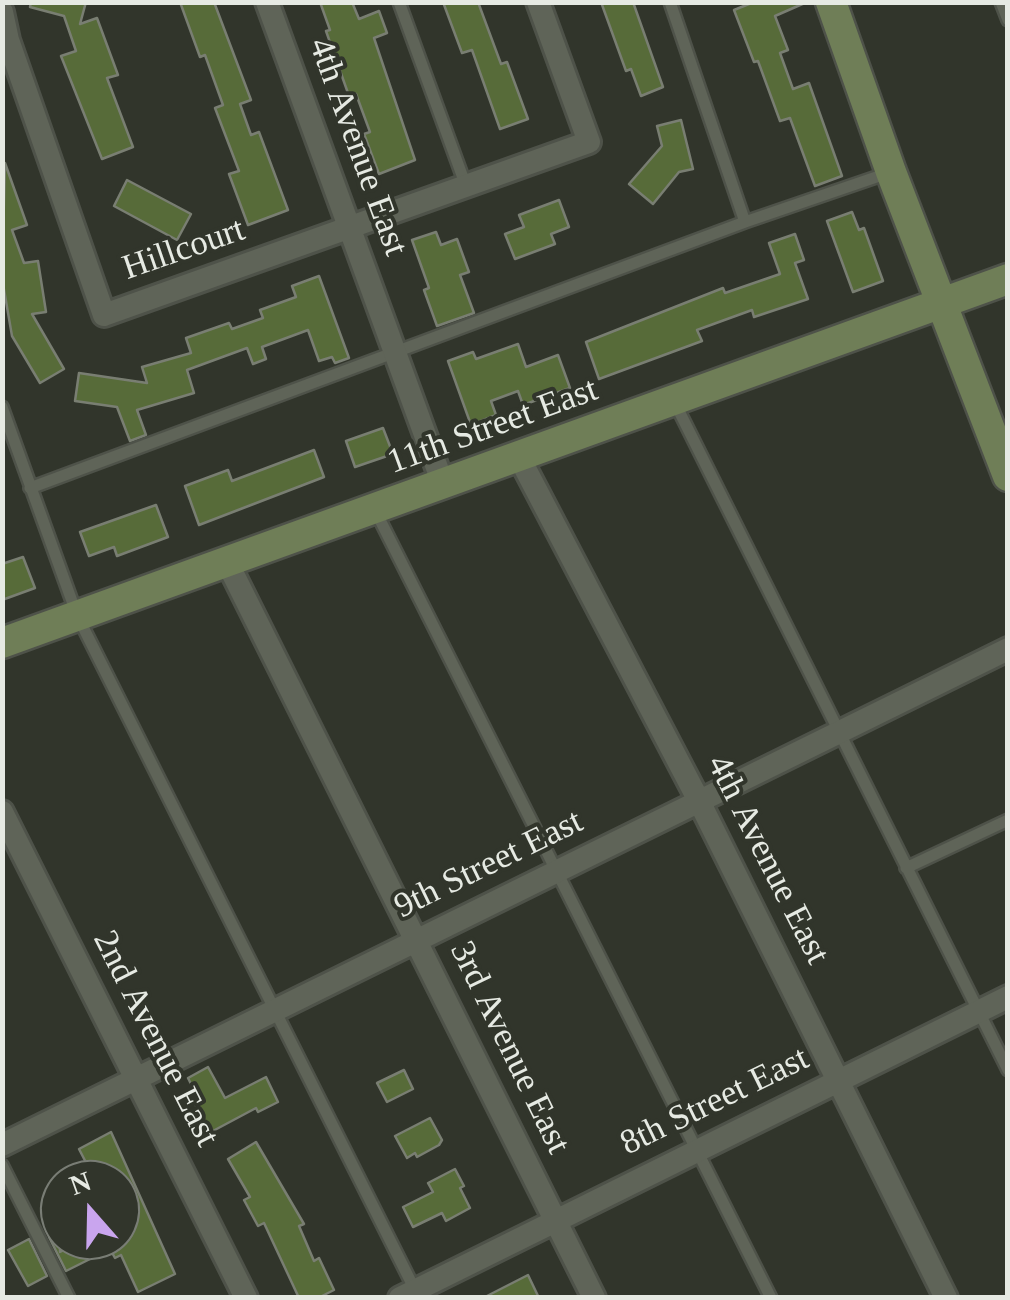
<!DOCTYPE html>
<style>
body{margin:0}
#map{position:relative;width:1010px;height:1300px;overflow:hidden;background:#31352b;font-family:"Times New Roman",serif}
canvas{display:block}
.frame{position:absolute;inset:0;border:5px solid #e6eae3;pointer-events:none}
.north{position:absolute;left:40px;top:1160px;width:100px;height:100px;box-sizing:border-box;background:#31352b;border:2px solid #797d75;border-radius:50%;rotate:340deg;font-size:28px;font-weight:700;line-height:40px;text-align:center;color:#e6eae3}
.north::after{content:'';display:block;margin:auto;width:35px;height:45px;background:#c9a5ee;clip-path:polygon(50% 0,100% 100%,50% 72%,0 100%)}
</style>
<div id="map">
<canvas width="1010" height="1300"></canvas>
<div class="frame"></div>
<div class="north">N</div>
</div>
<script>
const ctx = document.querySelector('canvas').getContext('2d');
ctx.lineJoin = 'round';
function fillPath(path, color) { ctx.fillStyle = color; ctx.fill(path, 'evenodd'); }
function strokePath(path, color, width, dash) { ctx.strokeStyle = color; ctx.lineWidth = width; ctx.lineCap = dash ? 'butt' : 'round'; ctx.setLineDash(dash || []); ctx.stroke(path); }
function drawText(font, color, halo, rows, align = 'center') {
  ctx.font = font + ' "Times New Roman",serif'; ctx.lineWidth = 8; ctx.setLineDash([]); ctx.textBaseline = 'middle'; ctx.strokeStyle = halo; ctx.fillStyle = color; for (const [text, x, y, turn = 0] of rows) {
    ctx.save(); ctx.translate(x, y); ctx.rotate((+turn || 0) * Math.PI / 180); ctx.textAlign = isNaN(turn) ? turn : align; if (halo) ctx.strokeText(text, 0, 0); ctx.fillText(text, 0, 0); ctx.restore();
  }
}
const building = new Path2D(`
 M31 2H86L80 24 97 18 118 75 107 78 133 147 102 159 61 56 76 51 64 16 30 7Z
 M180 2H214L251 100 240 104 251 135 259 132 288 210 248 225 229 174 239 171 215 108 223 105 205 55 200 57Z
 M320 2H352L359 19 379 11 387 33 374 38 415 160 379 174 364 134 370 132 356 94 349 96 326 31 330 30Z
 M443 2H478L501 64 507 62 528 119 500 129 472 50 462 53Z
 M601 2H633L663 87 641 96 631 69 626 71Z
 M754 2H807L775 16 788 50 780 53 793 89 809 83 842 176 815 186 790 118 780 121 758 61 754 62 734 10Z
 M681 120 693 169 679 172 653 204 629 184 662 146 657 126Z
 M5 163 27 225 12 230 24 263 38 261 46 312 32 314 64 369 40 383 12 336 2 278Z
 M127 180 191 214 177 240 114 206Z
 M559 200 569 227 551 234 555 244 515 259 505 234 524 227 519 215Z
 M852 212 859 230 864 228 883 281 853 292 827 221Z
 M436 232 441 245 457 239 469 272 460 275 474 313 437 326 424 290 429 288 412 240Z
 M795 234 804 260 795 263 808 299 754 317 752 310 697 330 702 341 599 379 586 342 723 288 725 293 780 274 769 243Z
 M319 276 349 358 335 363 332 357 319 361 308 330 262 347 266 359 253 364 247 348 187 370 194 393 137 410 146 435 130 441 117 407 75 401 79 373 147 383 142 367 191 353 186 338 229 323 232 329 263 318 260 310 296 297 292 286Z
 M518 344 526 367 558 355 570 388 523 405 518 391 491 401 496 415 471 425 448 361 473 352 476 359Z
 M383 428 393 454 355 467 346 441Z
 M314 450 324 477 199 525 185 486 228 470 232 481Z
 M156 505 168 537 117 556 114 547 89 556 80 532Z
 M23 557 35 588 2 600V564Z
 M208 1067 225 1098 266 1077 278 1102 258 1112 256 1108 211 1132 192 1099 197 1096 188 1078Z
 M404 1070 413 1089 387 1102 377 1083Z
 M430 1118 442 1140 439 1145 417 1157 415 1153 407 1158 395 1136Z
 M111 1132 175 1274 138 1292 121 1255 115 1258 110 1249 66 1271 49 1237 60 1231V1252L84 1240H120V1180H95L79 1149Z
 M256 1142 304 1224 299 1226 314 1261 319 1258 334 1290 318 1298H299L264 1223 258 1226 244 1200 250 1197 228 1159Z
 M455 1169 464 1186 460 1188 470 1208 446 1221 442 1213 413 1227 403 1207 433 1192 428 1183Z
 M29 1239 47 1276 28 1286 8 1250Z
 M528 1275 539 1298H483Z`);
fillPath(building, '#576b39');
strokePath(building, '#797e72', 2.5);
const lane = new Path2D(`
 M399 2 466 186
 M670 2 745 222
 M1001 2 1008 20
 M674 401 1008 1070
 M2 407 77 615 417 1294
 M30 488 745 222 891 172
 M375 510 771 1298
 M906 868 1008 820
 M2 1165 69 1298`);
const street = new Path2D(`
 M267 2 443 484
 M2 12 8 40 104 315 589 142 538 2
 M519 457 699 801 946 1298
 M227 562 594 1298
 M2 812 246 1298
 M2 1145 1008 649
 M400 1298 1008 997`);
const secondary = new Path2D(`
 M831 2 891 172 1008 476
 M2 643 1008 279`);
strokePath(lane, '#4e5249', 16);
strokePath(street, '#4e5249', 28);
strokePath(secondary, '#4e5249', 35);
strokePath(lane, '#5f6458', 11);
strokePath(street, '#5f6458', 22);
strokePath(secondary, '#6f7e57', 30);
drawText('35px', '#e6eae3', '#31352b', [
 ["4th Avenue East",357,147,70],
 ["Hillcourt",184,250,-19],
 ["11th Street East",493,427,-20],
 ["4th Avenue East",767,860,63],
 ["9th Street East",489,865,-26],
 ["2nd Avenue East",155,1039,63],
 ["3rd Avenue East",509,1048,64],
 ["8th Street East",715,1102,-26]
]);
</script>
